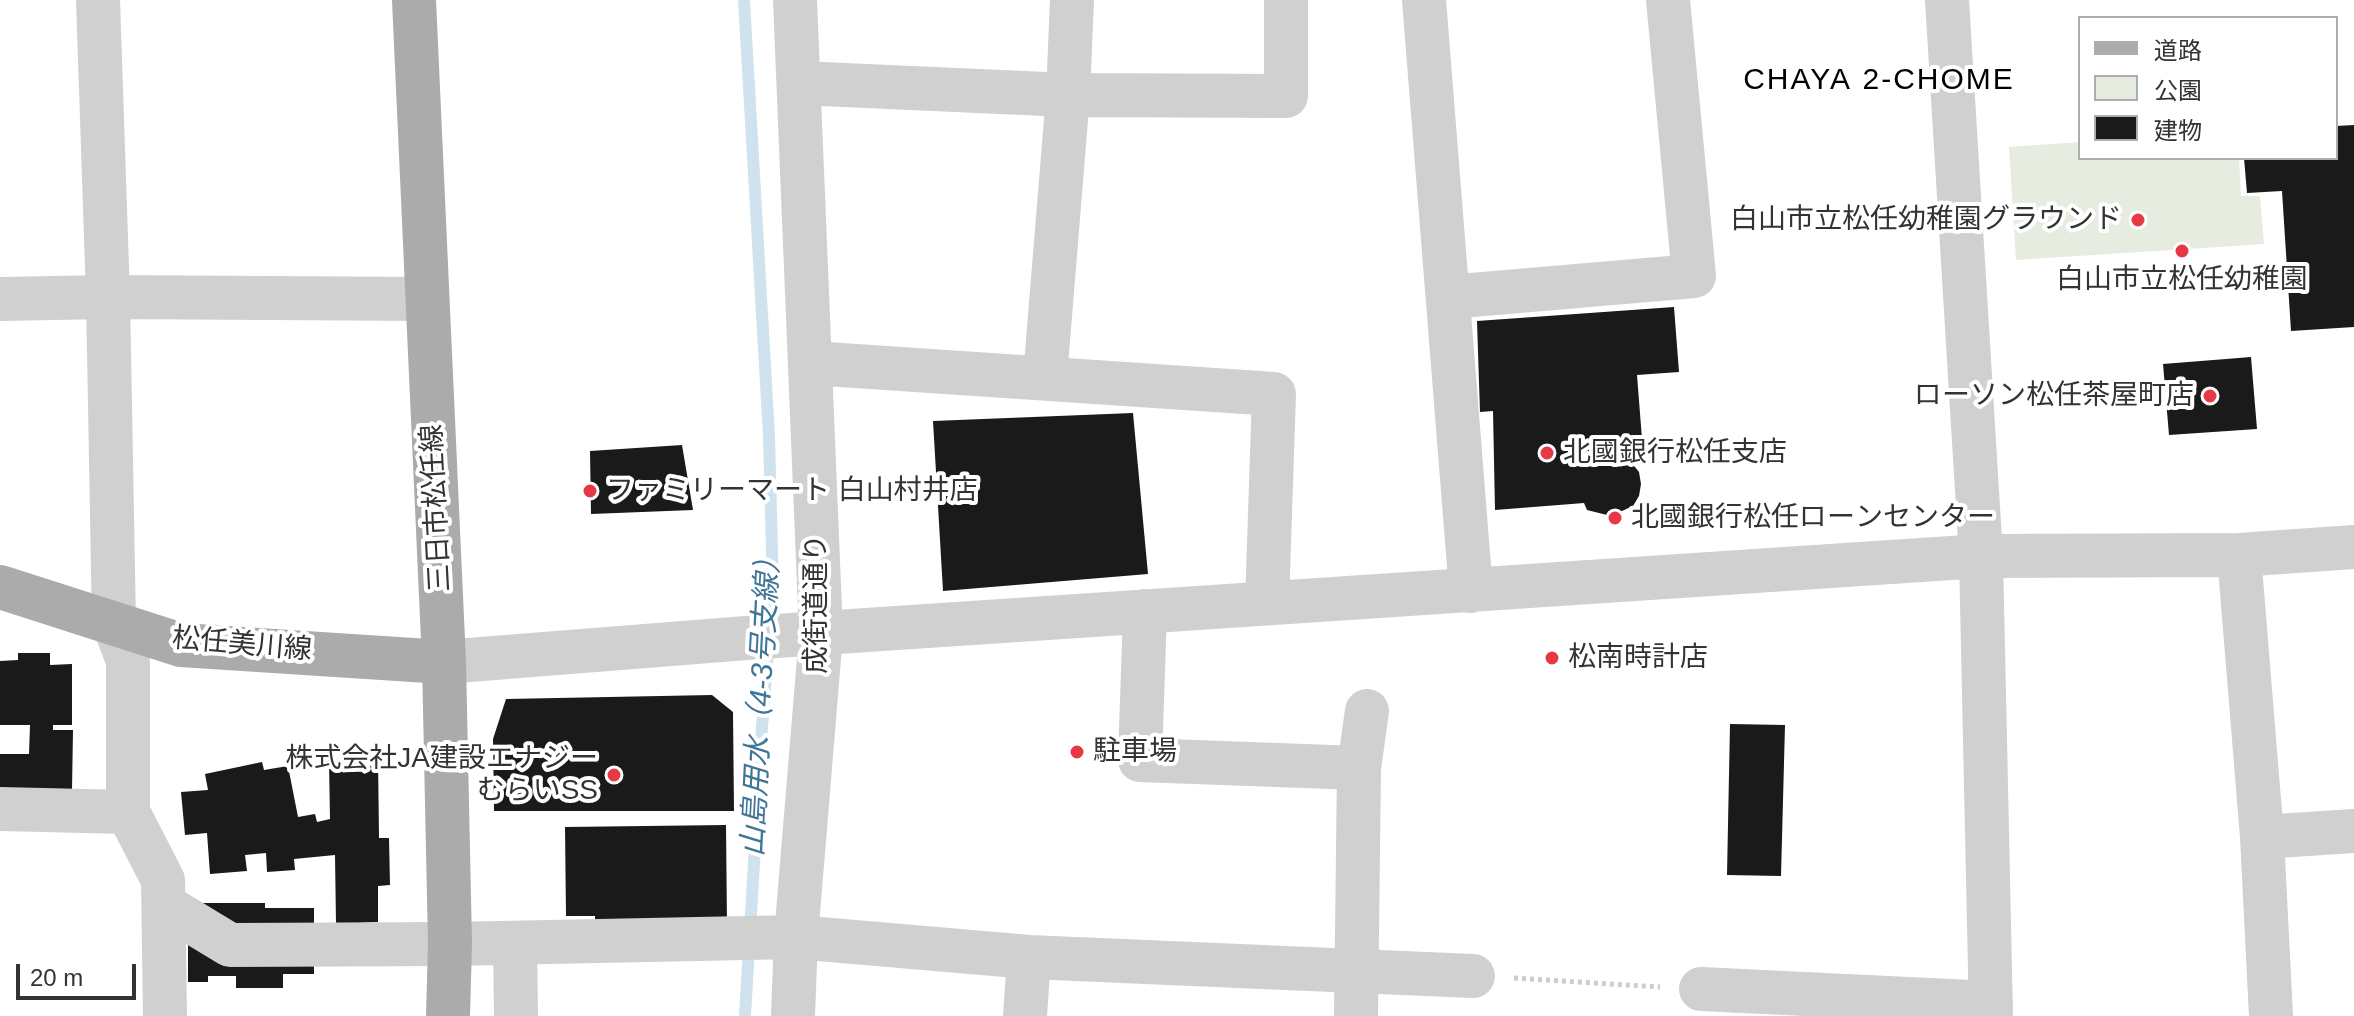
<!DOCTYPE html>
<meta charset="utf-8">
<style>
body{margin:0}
#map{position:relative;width:2354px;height:1016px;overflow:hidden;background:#fff;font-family:Arial,"Noto Sans JP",sans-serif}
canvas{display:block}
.legend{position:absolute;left:2078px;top:16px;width:260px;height:144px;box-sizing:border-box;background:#fff;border:2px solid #adadad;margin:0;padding:10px 14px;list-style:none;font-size:24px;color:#333}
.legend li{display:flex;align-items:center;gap:16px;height:40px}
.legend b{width:40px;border:2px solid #adadad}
.scale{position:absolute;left:16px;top:964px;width:120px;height:36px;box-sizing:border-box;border:4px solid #333;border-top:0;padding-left:10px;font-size:24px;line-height:28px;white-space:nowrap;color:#333;-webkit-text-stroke:6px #fff;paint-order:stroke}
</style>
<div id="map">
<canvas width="2354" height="1016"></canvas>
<ul class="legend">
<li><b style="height:10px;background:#ababab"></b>道路</li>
<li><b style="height:22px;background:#e6ecdf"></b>公園</li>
<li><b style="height:22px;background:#1a1a1a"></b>建物</li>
</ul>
<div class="scale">20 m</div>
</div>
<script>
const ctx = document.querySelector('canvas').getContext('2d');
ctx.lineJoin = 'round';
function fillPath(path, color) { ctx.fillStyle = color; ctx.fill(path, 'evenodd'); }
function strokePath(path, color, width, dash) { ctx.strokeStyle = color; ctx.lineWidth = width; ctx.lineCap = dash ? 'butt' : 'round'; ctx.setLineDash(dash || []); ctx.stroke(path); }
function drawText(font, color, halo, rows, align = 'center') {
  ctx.font = font + ' Arial,"Noto Sans JP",sans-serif'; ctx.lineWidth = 8; ctx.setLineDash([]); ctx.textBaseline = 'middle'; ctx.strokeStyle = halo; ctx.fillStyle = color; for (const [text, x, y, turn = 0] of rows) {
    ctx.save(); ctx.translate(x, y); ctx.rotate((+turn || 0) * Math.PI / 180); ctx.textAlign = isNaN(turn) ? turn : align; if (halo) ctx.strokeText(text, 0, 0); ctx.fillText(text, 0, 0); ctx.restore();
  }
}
fillPath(new Path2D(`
 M2080 142V158H2239L2241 196H2260L2264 244 2016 260 2009 147Z`), '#e6ecdf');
strokePath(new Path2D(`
 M744 0 769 436 773 589 762 727 745 1016`), '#cfe2ee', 12);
fillPath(new Path2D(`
 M2354 125V327L2291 331 2282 191 2247 193 2244 158H2336V126Z
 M1674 307 1679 372 1637 375 1642 439 1606 441 1608 450 1620 452 1627 457 1639 472 1641 484 1639 496 1633 506 1611 516 1587 510 1584 503 1495 510 1493 411 1480 412 1477 321Z
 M2251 357 2257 429 2169 435 2163 364Z
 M1133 413 1148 574 943 591 933 421Z
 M682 445 693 510 591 514 590 451Z
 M18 653H50V665L72 664V725H53V730H73L72 790 0 789V754H29L30 725H0V661L18 660Z
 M712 695 733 712 734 811H494L493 739 506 699Z
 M1730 724 1785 725 1781 876 1727 875Z
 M378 757 379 838H389L390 885 378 886V922L336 924 335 855 294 859 295 870 267 872 266 853 245 855 247 871 210 874 207 833 185 835 181 792 208 790 205 774 262 762 264 770 288 766 298 817 315 814 317 822 330 819 329 762H346V758Z
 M726 825 727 925 595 926V916H566L565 827Z
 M188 903H265V908H314V974H283V988H236V976H208V982H188Z`), '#1a1a1a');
strokePath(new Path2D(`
 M1514 978 1660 987`), '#cdcdcd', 5, [4, 4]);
strokePath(new Path2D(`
 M98 0 108 297 114 624 128 661V812L163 880 165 1016
 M1424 0 1471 591
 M1947 0 1981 556 1991 1016
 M799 83 1068 95 1286 96V0
 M1448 297 1694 276 1668 0
 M0 299 108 297 427 299
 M811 363 1274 394 1267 603
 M1045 377 1068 95 1072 0
 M2239 555 2262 837 2271 1016
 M1145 611 1140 760 1359 768
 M444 662 746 638 1981 556 2239 555 2354 547
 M0 809 128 812
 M2262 837 2354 831
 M164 905 230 945 450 944 796 937 1029 957 1473 976
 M515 943 516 1016
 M1701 989 1991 1003
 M793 1016 796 937 821 634 795 0
 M1025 1016 1029 957
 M1356 1016 1359 768 1367 711`), '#d0d0d0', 44);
strokePath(new Path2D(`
 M414 0 444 662 450 944 448 1016
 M0 587 181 645 444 662`), '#ababab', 44);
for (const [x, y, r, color] of [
 [2138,220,8,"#e63946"],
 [2182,251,8,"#e63946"],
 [2210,396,8,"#e63946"],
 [1547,453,8,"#e63946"],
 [590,491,8,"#e63946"],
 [1615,518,8,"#e63946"],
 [1552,658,8,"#e63946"],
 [1077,752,8,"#e63946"],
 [614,775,8,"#e63946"]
]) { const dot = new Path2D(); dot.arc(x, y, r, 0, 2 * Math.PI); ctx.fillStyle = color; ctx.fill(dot); strokePath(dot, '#fff', 3); }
drawText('28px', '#333', '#fff', [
 ["白山市立松任幼稚園グラウンド",2122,220,"right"],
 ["白山市立松任幼稚園",2182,280,"center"],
 ["ローソン松任茶屋町店",2194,396,"right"],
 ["北國銀行松任支店",1563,453],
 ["ファミリーマート 白山村井店",606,491],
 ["北國銀行松任ローンセンター",1631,518],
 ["松南時計店",1568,658],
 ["駐車場",1093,752],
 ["株式会社JA建設エナジー",598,759,"right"],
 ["むらいSS",598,791,"right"]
], 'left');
drawText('28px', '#333', '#fff', [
 ["三日市松任線",437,508,-93],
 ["成街道通り",817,604,-90],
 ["松任美川線",242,645,5]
]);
ctx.letterSpacing = '2px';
drawText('30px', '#000', '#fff', [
 ["CHAYA 2-CHOME",1879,81]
]);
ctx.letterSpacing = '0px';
drawText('italic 30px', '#3f7597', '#fff', [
 ["山島用水（4-3号支線）",762,700,-87]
]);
</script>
